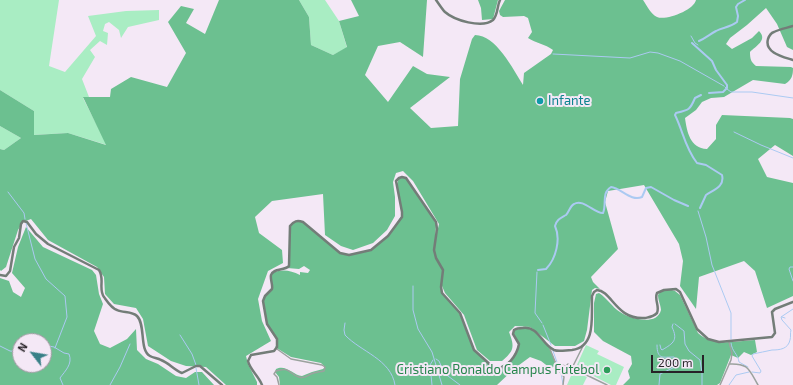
<!DOCTYPE html>
<style>
body{margin:0}
#map{position:relative;width:793px;height:385px;overflow:hidden;background:#f4e8f6;font-family:"Exo 2",sans-serif}
canvas{display:block}
.north{position:absolute;left:12px;top:333px;width:40px;height:40px;box-sizing:border-box;background:#f4e8f6;border:1px solid #a299a3;border-radius:50%;rotate:301deg;font-size:11px;font-weight:700;line-height:16px;text-align:center;color:#272227}
.north::after{content:'';display:block;margin:auto;width:14px;height:18px;background:#388087;clip-path:polygon(50% 0,100% 100%,50% 72%,0 100%)}
.scale{position:absolute;left:651px;top:355px;width:53px;height:18px;box-sizing:border-box;border:2px solid #272227;border-top:0;padding-left:5px;font-size:12px;line-height:14px;white-space:nowrap;color:#272227;-webkit-text-stroke:3px #f4e8f6;paint-order:stroke}
</style>
<div id="map">
<canvas width="793" height="385"></canvas>
<div class="north">N</div>
<div class="scale">200 m</div>
</div>
<script>
const ctx = document.querySelector('canvas').getContext('2d');
ctx.lineJoin = 'round';
function fillPath(path, color) { ctx.fillStyle = color; ctx.fill(path, 'evenodd'); }
function strokePath(path, color, width, dash) { ctx.strokeStyle = color; ctx.lineWidth = width; ctx.lineCap = dash ? 'butt' : 'round'; ctx.setLineDash(dash || []); ctx.stroke(path); }
function drawText(font, color, halo, rows, align = 'center') {
  ctx.font = font + ' "Exo 2",sans-serif'; ctx.lineWidth = 4; ctx.setLineDash([]); ctx.textBaseline = 'middle'; ctx.strokeStyle = halo; ctx.fillStyle = color; for (const [text, x, y, turn = 0] of rows) {
    ctx.save(); ctx.translate(x, y); ctx.rotate((+turn || 0) * Math.PI / 180); ctx.textAlign = isNaN(turn) ? turn : align; if (halo) ctx.strokeText(text, 0, 0); ctx.fillText(text, 0, 0); ctx.restore();
  }
}
fillPath(new Path2D(`
 M0 0H59L49 66 65 72 96 36 88 16 126 11 159 10V20L128 27 121 38 119 30 109 22 105 24 103 31 108 33 107 45 100 41 90 50 95 57 82 79 89 97 83 98 107 145 68 133 33 135 34 111 0 90Z
 M299 0H325L339 21 347 48 333 55 311 45 309 17Z
 M0 126 21 138 4 150 0 149Z
 M586 345 599 351 597 354 624 367 616 385H611L576 367Z
 M573 371 587 377 583 385H567Z`), '#a9edc3');
fillPath(new Path2D(`
 M219 0H299L309 17 311 45 333 55 347 47 339 21 359 16 351 0H427L423 57 400 42 378 46 365 75 388 102 413 66 427 74 450 77 410 108 431 128 458 126 460 79 472 39 475 35C496 35 513 69 523 85L524 73 551 54 553 50C545 44 536 43 528 38L532 32 528 18 524 16 503 17 500 15 499 11 505 0H643C647 6 651 14 657 17 666 21 694 10 696 0H793V50L787 47 777 24 766 8 747 25 730 38 726 44 732 49 752 38 759 31C768 40 756 46 750 52 750 59 751 62 756 66L791 67 793 68C793 75 792 80 785 84L753 80 724 97 711 98 702 102 696 110 685 118C687 132 690 148 707 149L716 139V125L722 115 790 118 793 119V156L775 145 758 159 767 177 793 183V296L767 308 755 271 744 261 699 277 696 309 680 286 683 261 679 244 644 185 608 191 605 202 618 249 591 277 593 282 600 289 595 288 592 290 587 330 584 341 575 346H555L530 327 515 326 509 332C515 347 514 351 502 361H490L477 350 464 315 445 293 442 286V293L458 310 472 346 477 353 494 368H498L511 360 519 346 514 337V330L526 328 535 331 550 348 557 366 550 368 541 361 530 357 515 368 497 385H280L279 377 275 372 276 369C286 364 293 375 302 376L312 372 323 369 325 367 321 363 291 357 275 347 278 344V342L268 327 263 298C268 294 272 290 272 283 272 279 270 277 272 273 282 269 290 270 300 275V272L308 273 310 270 304 266 299 269 287 268 290 264V227L295 221 303 222 336 250 346 255 365 252 377 246 388 236 402 215 397 184 399 178H406L434 220 436 225 435 241 439 224 413 181 403 171 396 173 393 182 395 197V216L387 230 373 243 353 250 341 246 325 235 323 194 272 201 255 217 259 233 282 250 283 263 268 271 258 299 262 321 271 341 246 356 248 364 257 382V385H226L206 367 186 366 171 361 148 346 143 319 136 308 114 304 105 294 104 277 97 267 48 240 31 219 23 222 18 230 6 267 1 271 0 270V149L4 150 21 138 0 126V90L34 111V135L68 133 106 145 83 97H110L111 89 131 77 167 87 186 53 168 22 181 6 194 9 186 23 205 34Z
 M478 0H498L493 19 482 20 481 8Z
 M26 227 43 247 92 270 96 275 99 294 103 304 94 331 100 344 110 348 127 339 136 329 137 350 146 359 158 364 176 376 186 378 195 372H202L214 385H0V278L9 281 13 292 21 297 25 288 12 273 18 247ZM20 341H44V365H20Z
 M669 289 675 291 680 295 698 333C713 347 736 341 755 340L757 352 751 355 744 352 738 358 731 355 720 383 717 385H623L630 378 628 371 632 364 631 356 603 341 594 332V303L596 294 599 293C607 298 612 307 620 312 628 318 657 327 661 310 661 306 658 300 658 295L661 291Z`), '#6cc090');
strokePath(new Path2D(`
 M691 36 695 43 698 45
 M553 54 630 58 650 52 658 53 680 61 724 86
 M725 87 726 88
 M727 89 731 92H752L793 98
 M734 132 761 145 793 158
 M8 192 24 213 25 219
 M698 211 706 237 712 265 731 313V339
 M26 223 35 259 46 279 65 296 67 317 55 348
 M793 267H790L789 269 793 281
 M537 272 535 313 542 323
 M413 286V310L418 329 432 352 442 385
 M782 317 785 318
 M345 323 344 330 345 335C361 352 391 359 395 385
 M675 324 684 331 685 344 689 351 700 360 702 373V385
 M543 325 551 345
 M180 335 192 354 196 365
 M731 343C732 352 738 354 739 362L748 367
 M44 345 54 347 64 353 69 354C73 364 65 371 60 378L63 385
 M657 345C657 360 663 357 674 357L677 363 675 367 660 374 659 385
 M660 345 661 349 662 350C674 343 678 340 672 327L673 324
 M0 346 10 351 20 352
 M553 351 558 365
 M436 359 439 361 444 373 460 385
 M196 368 199 385
 M752 372 760 373 761 371 752 356 753 354C759 353 766 351 772 350 780 350 788 349 790 340 791 337 790 333 791 330L782 320 781 317 793 309
 M561 373 563 384
 M110 385 120 367 130 344
 M432 385 430 365 433 360
 M729 385 736 375 749 372`), '#abcaf2', 1);
strokePath(new Path2D(`
 M699 41C706 38 710 34 716 31 723 27 729 28 737 22L738 16 736 7 738 4 745 0
 M692 43 712 61 716 70 727 85V88L723 92 709 93
 M700 208 706 195C713 190 725 187 722 175L706 165 697 163C685 148 683 131 675 115L676 113C689 110 690 110 695 98L701 95
 M538 270 546 269C556 259 561 239 555 226 557 219 561 218 566 215 569 212 570 206 574 204 583 198 595 214 603 213 607 204 601 193 611 187 621 188 631 202 642 197L646 188 651 187 674 200 688 206`), '#abcaf2', 2);
strokePath(new Path2D(`
 M277 349 291 359 322 365 325 367 324 371C320 372 315 372 311 374 307 376 305 379 299 377 289 374 290 366 276 371L274 374 277 377 279 385
 M550 349 558 369 564 377 563 385
 M556 364 566 366 568 364 573 366
 M729 364C749 363 749 370 758 385
 M566 366 571 370 574 369 607 385
 M573 366 583 346
 M720 385 731 360 732 353 729 342`), '#9ba29e', 1.5);
strokePath(new Path2D(`
 M436 0C439 4 442 9 445 12 454 20 482 29 493 20 498 15 497 6 500 0
 M793 26C787 28 780 29 774 32 771 33 769 36 768 39 764 53 784 57 793 60
 M0 275 6 276 10 271 14 247 19 238 21 224 23 221 27 222 36 234 48 244 99 270C105 279 98 289 104 297 107 301 111 308 117 310 123 313 132 311 137 316 146 325 139 350 150 356 153 358 158 358 161 360 169 363 174 370 182 373L196 366H200L222 385
 M262 385C259 376 250 370 248 361L251 355 274 351 277 347V339L267 324 263 301 265 296 272 289C273 285 270 279 271 275 273 268 284 271 289 266L290 226C294 221 297 220 303 222L340 253 349 255 371 250 388 236 402 217V212L396 181 399 178 402 177 406 178 436 222 437 229 434 250 436 258 443 270 441 287 442 293 460 313 474 350 494 368C507 370 517 355 519 344L513 334 514 330C517 328 519 328 523 328 539 326 541 344 554 350 559 352 566 350 572 350 597 347 591 315 592 296L594 292 597 290C612 291 616 320 645 318 650 317 653 317 657 313 660 306 654 300 657 293L664 290 676 289 680 292 697 329 708 339 719 342 772 337 775 333 772 312 775 309 793 302`), '#737d78', 2.5);
for (const [x, y, r, color] of [
 [540,101,4,"#0f9aa8"],
 [607,370,4,"#2e9e5b"]
]) { const dot = new Path2D(); dot.arc(x, y, r, 0, 2 * Math.PI); ctx.fillStyle = color; ctx.fill(dot); strokePath(dot, '#f4e8f6', 1.5); }
drawText('13px', '#0d838f', '#f4e8f6', [
 ["Infante",548,101]
], 'left');
drawText('13px', '#27864d', '#f4e8f6', [
 ["Cristiano Ronaldo Campus Futebol",599,370]
], 'right');
</script>
